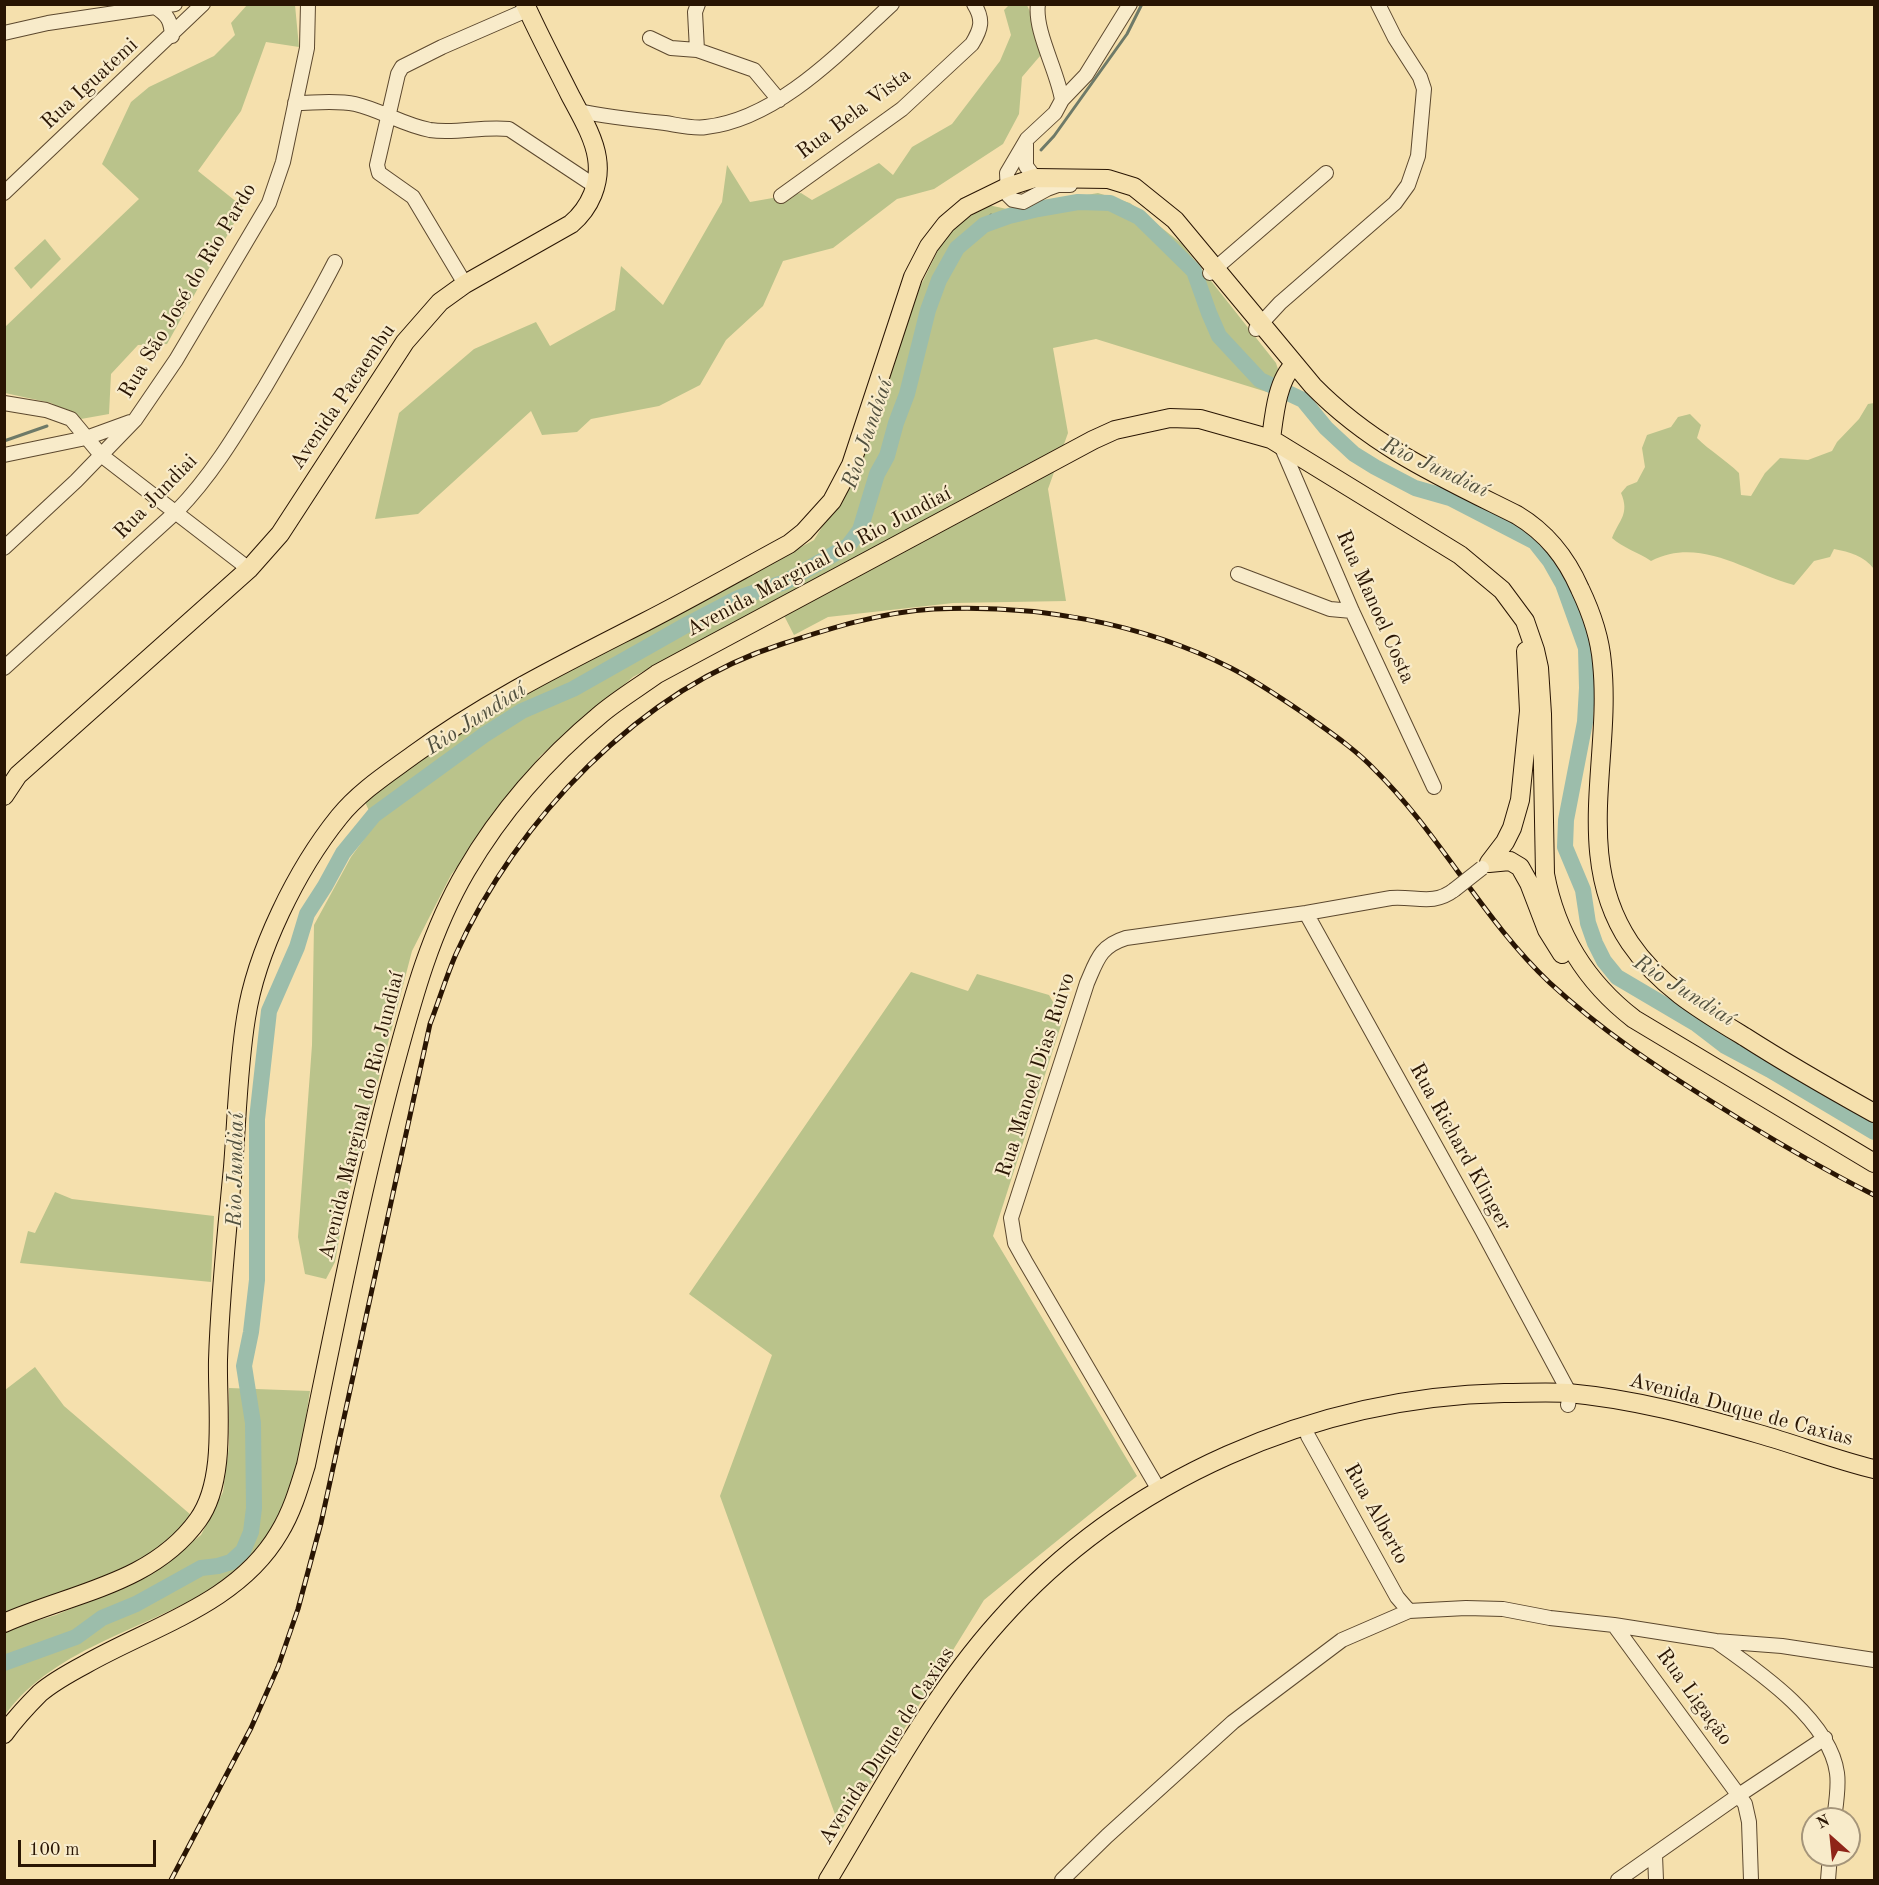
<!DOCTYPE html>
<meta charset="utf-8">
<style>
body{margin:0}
#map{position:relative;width:1879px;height:1885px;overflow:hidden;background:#f5e0ad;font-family:"Old Standard TT",serif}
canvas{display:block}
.frame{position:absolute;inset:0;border:6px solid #291503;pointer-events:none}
.north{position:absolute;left:1801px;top:1807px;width:60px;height:60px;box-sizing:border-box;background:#f8ebca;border:2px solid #a5957a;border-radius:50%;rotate:333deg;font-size:16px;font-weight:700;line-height:24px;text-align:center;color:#291503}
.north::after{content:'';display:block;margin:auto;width:21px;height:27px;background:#8f2418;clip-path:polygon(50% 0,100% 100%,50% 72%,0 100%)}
.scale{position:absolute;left:18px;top:1840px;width:138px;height:27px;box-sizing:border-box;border:3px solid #291503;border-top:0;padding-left:8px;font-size:18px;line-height:21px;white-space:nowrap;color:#291503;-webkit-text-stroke:4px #f8ebca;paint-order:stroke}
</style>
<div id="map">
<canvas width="1879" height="1885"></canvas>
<div class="frame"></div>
<div class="north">N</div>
<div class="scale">100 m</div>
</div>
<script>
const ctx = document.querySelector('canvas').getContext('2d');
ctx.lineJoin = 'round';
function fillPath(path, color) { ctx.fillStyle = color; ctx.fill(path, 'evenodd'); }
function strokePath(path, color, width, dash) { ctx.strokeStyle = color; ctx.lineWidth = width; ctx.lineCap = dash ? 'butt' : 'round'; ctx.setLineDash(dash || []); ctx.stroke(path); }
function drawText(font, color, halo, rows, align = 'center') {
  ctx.font = font + ' "Old Standard TT",serif'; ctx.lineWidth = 4.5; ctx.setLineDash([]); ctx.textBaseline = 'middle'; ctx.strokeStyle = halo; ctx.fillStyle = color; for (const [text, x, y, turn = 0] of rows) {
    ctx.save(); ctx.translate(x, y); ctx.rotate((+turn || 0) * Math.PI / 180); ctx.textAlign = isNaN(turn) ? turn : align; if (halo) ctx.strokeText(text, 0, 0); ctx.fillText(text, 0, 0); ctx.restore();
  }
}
fillPath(new Path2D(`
 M247 5H295L299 47 266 42 241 111 198 171 243 207 167 344 138 345 111 374 109 414 81 419 51 403 5 393V327L139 199 102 164 131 102 149 87 214 56 235 35 231 23Z
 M1009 5H1027L1046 49 1022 77 1019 114 1003 144 934 189 897 199 833 248 783 261 763 306 726 340 700 385 659 406 591 419 577 432 542 435 531 411 418 514 375 519 399 413 474 349 536 322 550 346 615 310 621 266 663 305 722 202 727 165 750 202 801 193 812 200 879 163 893 175 912 147 952 124 1000 61 1011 35 1004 10Z
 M1098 193 1130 203 1181 243 1276 363 1279 372 1270 393 1096 339 1053 348 1068 433 1048 489 1066 601 953 603 828 617 794 635 776 600 633 677 540 756 451 875 412 951 344 1212 335 1262 326 1279 305 1274 298 1237 312 1045 314 925 351 857 375 824 365 802 422 758 529 689 632 638 814 540 858 468 920 287 948 230 988 205 1007 209Z
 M45 239 61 259 31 289 14 268Z
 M1874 403V569C1864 556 1850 552 1834 549L1830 557 1814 561 1794 585C1745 572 1701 536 1651 561 1638 552 1623 548 1612 538 1619 520 1630 514 1621 493L1627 486 1637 482 1645 467 1642 448 1647 435 1671 427 1678 417 1690 414 1701 425 1697 438C1710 451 1726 460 1739 473L1741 495 1751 496 1765 473 1780 458 1808 460 1832 451 1837 442 1859 419 1868 404Z
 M911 972 968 991 977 974 1049 995 1063 1019 993 1236 1137 1476 984 1600 841 1831 720 1496 772 1355 689 1294Z
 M55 1192 72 1199 214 1216 211 1282 20 1263 28 1231 35 1233Z
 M35 1367 64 1406 198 1521 152 1563 5 1624V1390Z
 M229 1388 310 1391C305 1421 302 1452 294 1481 292 1491 286 1501 281 1511 247 1585 176 1607 106 1640 68 1658 30 1680 5 1715V1632L9 1629 56 1615 146 1577 201 1535 223 1492 229 1446Z`), '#bac38b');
strokePath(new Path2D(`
 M1041 150 1054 136 1127 34 1142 4
 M984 225 991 215
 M4 441 47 426`), '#6e7a68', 3);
strokePath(new Path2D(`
 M4 1663 76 1637 102 1618 136 1604 201 1568 218 1566 231 1562 243 1551 251 1532 254 1508 253 1423 244 1366 251 1332 257 1280V1119L269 1011 297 947 307 914 325 886 343 853 374 815 484 735 522 711 573 689 688 624 738 598 785 582 848 546 860 530 877 474 887 456 896 423 907 394 928 310 939 280 957 248 984 225 1009 216 1038 209 1078 202 1110 203 1139 217 1194 271 1209 313 1219 336 1260 380 1303 400 1326 428 1354 454 1375 467 1415 488 1450 498 1535 542 1550 561 1563 584 1586 648 1587 688 1585 722 1566 820 1565 847 1583 890 1588 923 1595 943 1604 961 1617 977 1695 1023 1725 1046 1770 1070 1874 1132`), '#9cbdab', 16);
const minor = new Path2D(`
 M698 4 695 12 697 50 754 70 779 100
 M1038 4C1034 31 1058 72 1062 100
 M155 7C168 15 171 21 172 36
 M4 33 48 23 175 4
 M650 38 671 48 697 50
 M295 103C314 103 336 100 355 104 381 110 403 125 430 130 456 134 482 126 509 129L595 186
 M579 111C607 117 636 120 665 123 678 125 694 129 706 127 778 119 841 51 892 4
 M1026 144V166L1035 178
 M1070 185H1058L1047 189 1023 202 1013 200 1008 195 1007 173 1027 139 1055 113 1062 100 1086 75 1130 4
 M4 193 203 4
 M781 196 902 109 972 44C981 29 984 20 974 4
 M1210 273 1326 173
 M465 284 413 197 379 173 377 165 398 74 402 67 442 47 527 10
 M1256 329 1280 303 1395 203 1408 185 1418 156 1424 89 1420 77 1395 38 1378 4
 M4 403 46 410 71 419 101 455 249 569
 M1280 443 1352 611 1434 787
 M4 455 86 438 130 422
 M4 548 76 481 135 420 176 360 269 203 283 162 307 48 308 4
 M1238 574 1330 609 1352 611
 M4 668 177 511C213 474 238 431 265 387 289 346 313 305 335 262
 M1306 913 1482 1230 1570 1394 1568 1405
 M1308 1436 1397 1597 1409 1611
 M1159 1490 1025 1261 1015 1243 1011 1218 1087 983C1097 960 1100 946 1126 938L1306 913 1391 898C1416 896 1433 906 1454 890
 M1614 1625 1745 1804 1749 1822 1751 1880
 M1717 1642C1758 1671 1830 1720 1837 1773 1839 1787 1836 1804 1834 1819
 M1655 1855 1656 1880
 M1062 1880 1107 1836 1233 1722 1342 1640 1409 1611 1466 1608 1503 1609 1550 1618 1614 1625 1716 1641 1782 1646 1874 1660
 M1618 1880 1739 1795 1825 1738
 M1828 1880 1830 1855`);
const major = new Path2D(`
 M1271 439C1274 417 1277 380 1294 365
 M4 796 18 775 249 569 280 534 405 342 440 302 465 284 571 224C590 208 601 183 597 158 594 137 580 114 570 95 555 65 539 35 525 4
 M1489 863 1505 842 1512 828 1520 800 1529 711 1526 651
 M1489 863 1510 861 1520 867 1529 883 1547 930 1562 954
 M4 1623C71 1593 152 1584 198 1520 227 1480 217 1408 218 1360 220 1295 227 1231 233 1167 237 1117 238 1067 246 1018 256 952 297 869 339 817 359 792 387 774 413 755 485 702 565 663 645 622 694 597 741 570 789 544L804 532 832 501 851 465 913 277 929 246 946 224 966 207 1007 187 1035 178 1108 179 1134 187 1175 220 1313 386C1373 447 1441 477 1517 515 1547 533 1566 557 1580 589 1591 612 1600 638 1602 663 1612 757 1572 857 1630 943 1659 986 1702 1011 1745 1037 1787 1064 1831 1089 1874 1113
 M4 1734C15 1719 27 1706 40 1693 54 1681 71 1672 86 1664 153 1626 238 1603 279 1533 292 1512 299 1488 306 1465 333 1335 358 1204 392 1075 411 1005 429 934 466 871 501 811 548 758 601 714 619 699 639 687 657 674L1093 440 1115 430 1170 418 1200 419 1271 439 1460 555 1502 590 1525 621 1535 650 1539 668 1542 714 1545 874C1556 933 1586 982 1634 1019L1874 1163
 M828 1880C881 1792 930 1698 999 1621 1125 1479 1315 1397 1504 1393 1525 1393 1546 1392 1568 1393 1633 1399 1697 1416 1759 1434 1798 1445 1836 1460 1874 1469`);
strokePath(minor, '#5c482e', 16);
strokePath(major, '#291503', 20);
strokePath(minor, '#f8ebca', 14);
strokePath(major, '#f5e0ad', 18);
const rail = new Path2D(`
 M171 1880 251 1728 278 1667 298 1609 321 1523 430 1024C439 1001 446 977 456 954 516 821 640 689 782 644 831 628 882 612 934 609 1035 604 1140 622 1231 668 1258 682 1284 700 1309 717 1331 733 1355 749 1374 769 1440 834 1483 920 1550 983 1601 1030 1655 1066 1714 1103 1766 1136 1819 1167 1874 1195`);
strokePath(rail, '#291503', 5);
strokePath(rail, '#f8ebca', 3, [9]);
const minorBridge = new Path2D(`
 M1454 890 1482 868`);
strokePath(minorBridge, '#5c482e', 16, []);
strokePath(minorBridge, '#f8ebca', 14);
drawText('21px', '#291503', '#f8ebca', [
 ["Rua Iguatemi",90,84,-43],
 ["Rua Bela Vista",854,114,-37],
 ["Rua São José do Rio Pardo",188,291,-59],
 ["Avenida Pacaembu",343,397,-56],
 ["Rua Jundiai",156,497,-46],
 ["Avenida Marginal do Rio Jundiaí",819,562,-28],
 ["Rua Manoel Costa",1375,607,66],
 ["Rua Manoel Dias Ruivo",1036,1075,-72],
 ["Avenida Marginal do Rio Jundiaí",362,1116,-76],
 ["Rua Richard Klinger",1460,1147,61],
 ["Avenida Duque de Caxias",1741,1410,15],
 ["Rua Alberto",1376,1514,61],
 ["Rua Ligação",1694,1697,54],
 ["Avenida Duque de Caxias",887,1746,-57]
]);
drawText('italic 22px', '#51503e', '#f8ebca', [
 ["Rio Jundiaí",868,434,-71],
 ["Rio Jundiaí",1435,468,25],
 ["Rio Jundiaí",476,719,-33],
 ["Rio Jundiaí",1684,991,32],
 ["Rio Jundiaí",236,1170,-89]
]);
</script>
